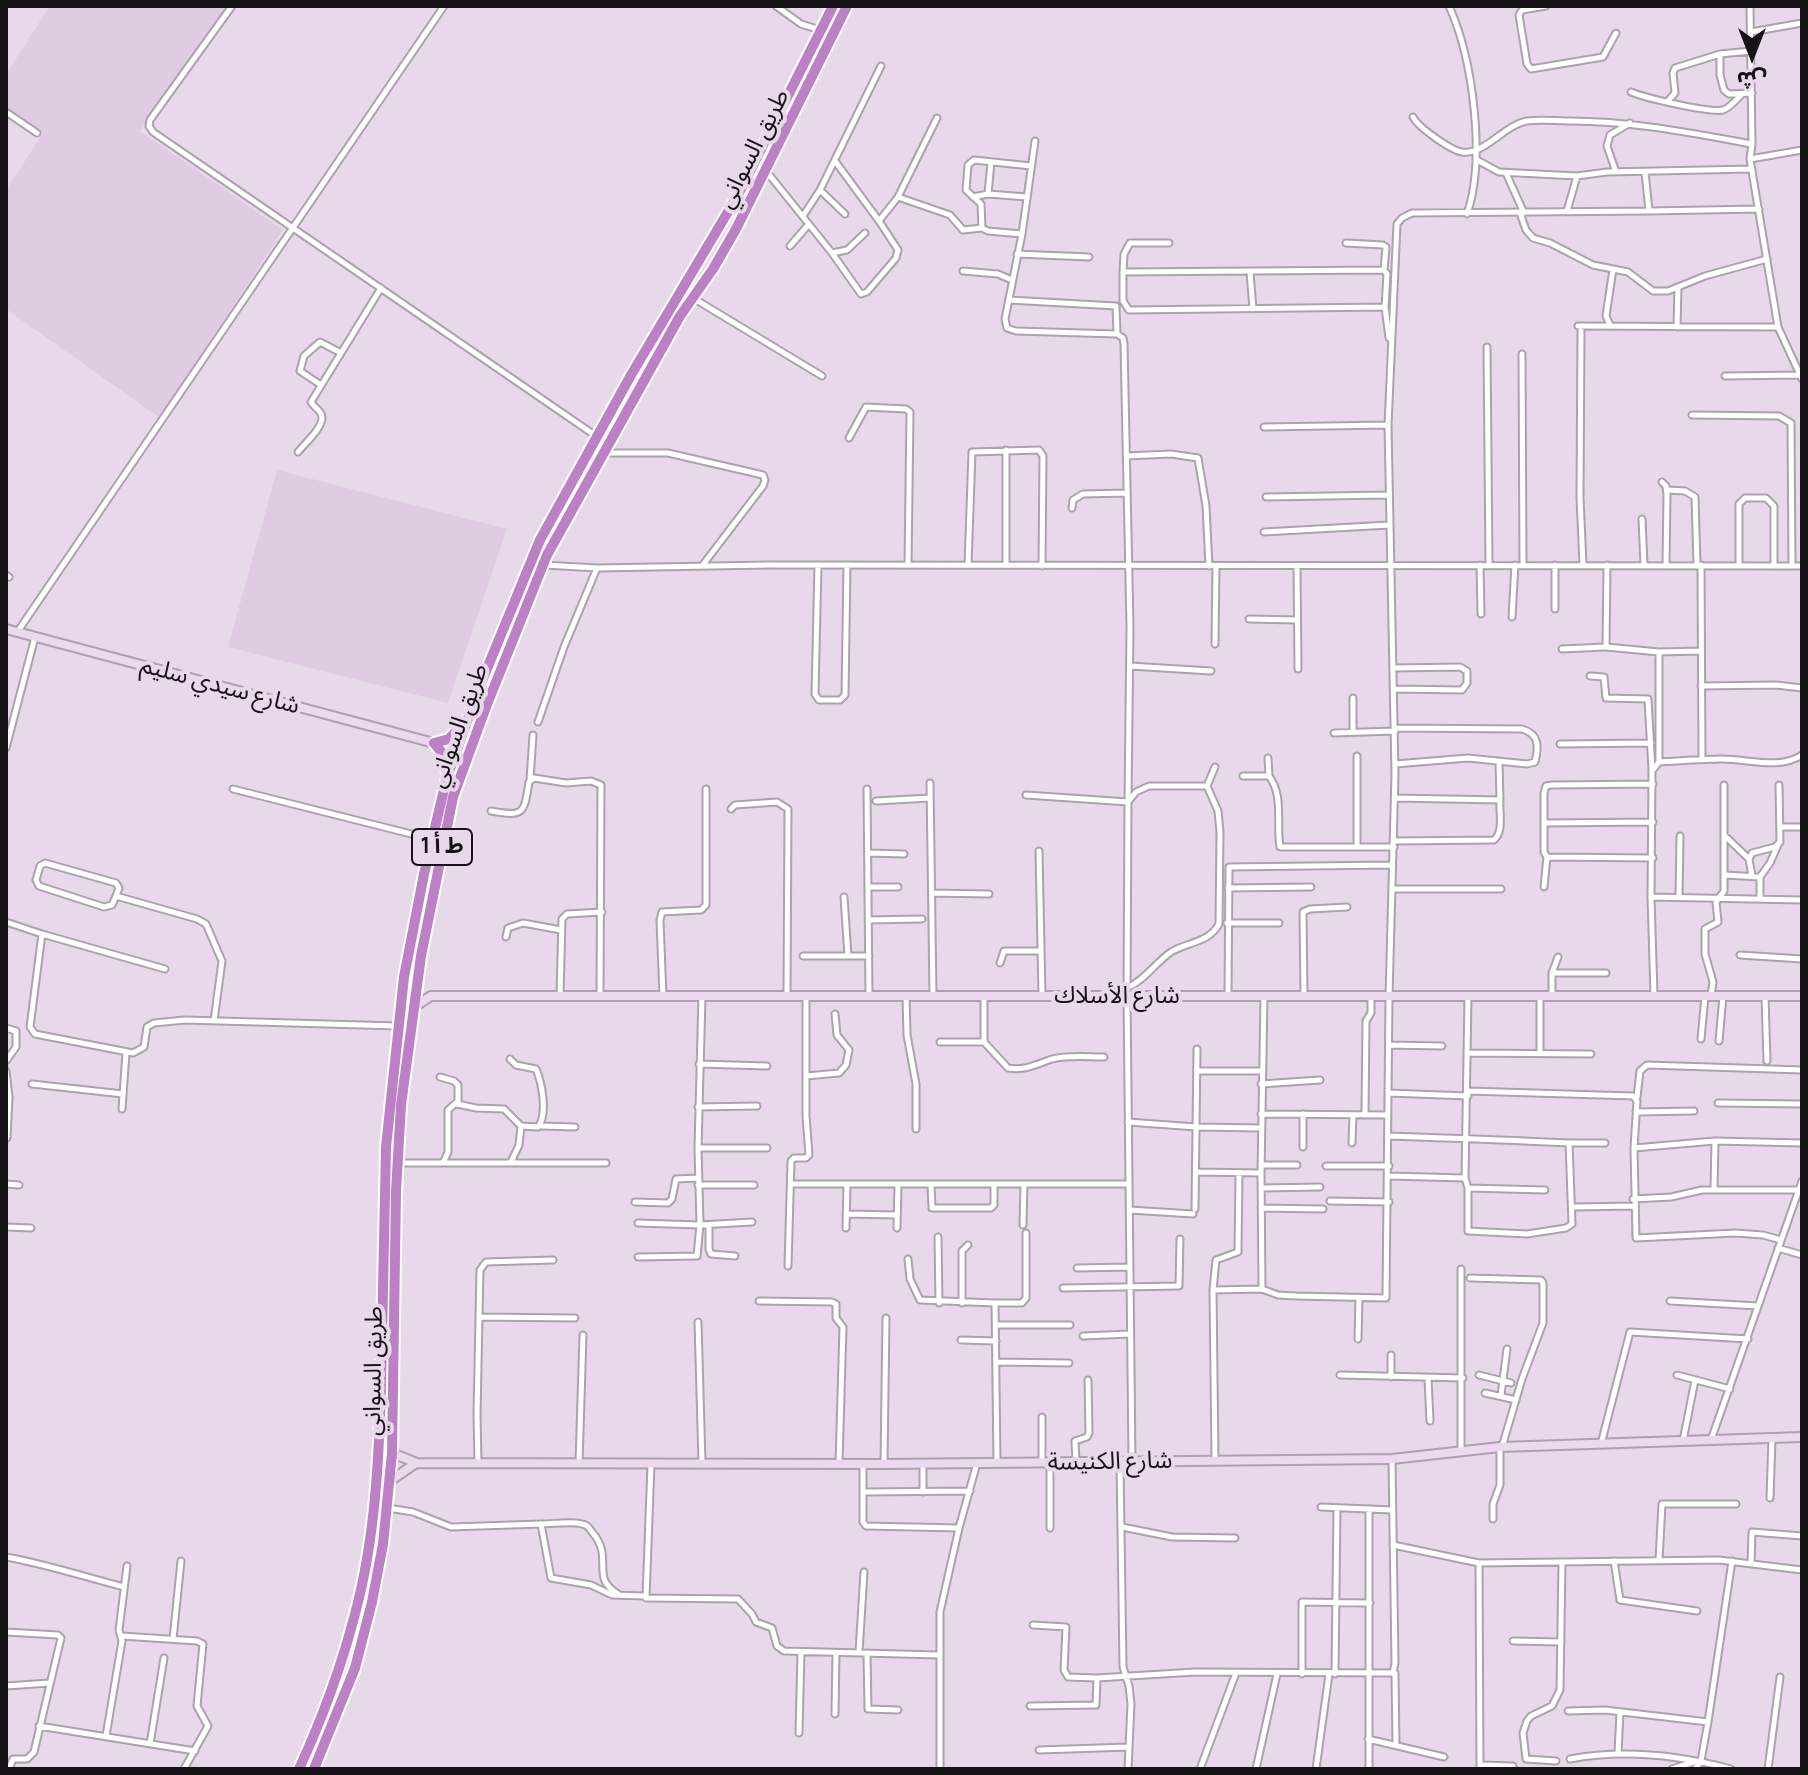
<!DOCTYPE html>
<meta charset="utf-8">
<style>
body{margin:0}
#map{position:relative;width:1808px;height:1775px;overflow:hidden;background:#e7d9e9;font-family:Manrope,"Noto Sans Arabic",sans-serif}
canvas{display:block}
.frame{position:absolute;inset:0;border:8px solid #171217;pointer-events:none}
.north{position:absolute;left:1712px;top:16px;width:80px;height:80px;-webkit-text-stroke:6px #e7d9e9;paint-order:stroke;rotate:180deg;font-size:22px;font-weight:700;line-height:32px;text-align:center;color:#171217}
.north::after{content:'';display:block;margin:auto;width:28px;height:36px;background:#171217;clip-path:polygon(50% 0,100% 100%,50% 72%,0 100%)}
</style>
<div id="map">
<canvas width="1808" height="1775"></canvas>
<div class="frame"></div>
<div class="north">ش</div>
</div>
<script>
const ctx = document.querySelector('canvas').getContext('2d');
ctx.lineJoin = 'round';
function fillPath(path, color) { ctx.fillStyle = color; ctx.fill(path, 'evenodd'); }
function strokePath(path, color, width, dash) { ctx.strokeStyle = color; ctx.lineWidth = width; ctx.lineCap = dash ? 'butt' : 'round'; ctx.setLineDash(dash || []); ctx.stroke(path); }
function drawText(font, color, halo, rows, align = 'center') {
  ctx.font = font + ' Manrope,"Noto Sans Arabic",sans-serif'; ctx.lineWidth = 8; ctx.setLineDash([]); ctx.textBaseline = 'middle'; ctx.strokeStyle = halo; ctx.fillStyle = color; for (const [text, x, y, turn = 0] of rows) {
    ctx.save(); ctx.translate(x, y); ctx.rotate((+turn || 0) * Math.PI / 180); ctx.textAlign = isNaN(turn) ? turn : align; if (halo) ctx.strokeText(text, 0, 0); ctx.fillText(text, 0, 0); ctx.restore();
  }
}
fillPath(new Path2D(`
 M50 6H227L140 131 283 230 160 418 6 309V190L43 133 6 107V74Z
 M277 470 507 529 448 703 228 647Z`), '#dfcce2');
const street = new Path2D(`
 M232 6 150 120 149 126 153 132 596 436
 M776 6 801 24 820 30
 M1449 6C1473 59 1486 159 1467 214
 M1546 6 1522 10 1519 15 1527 64 1531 69 1603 57 1616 33
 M1750 6 1752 144 1750 159 1778 327 1802 379
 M1751 32 1802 23
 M1720 54V75L1724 90 1729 94 1752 93
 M1631 92C1645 98 1710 113 1723 110 1730 108 1737 99 1742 94
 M1668 101 1675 93 1673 73 1675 68 1720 54 1751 51
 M6 112 37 133
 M1413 117C1418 127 1450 150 1462 152 1485 155 1504 125 1527 121 1541 119 1556 121 1570 121 1632 121 1691 133 1752 144
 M1035 141 1022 234 1005 319 1007 328 1016 331 1117 334
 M1750 159 1802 150
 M1477 160 1499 172 1577 176 1607 172 1752 169
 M835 161 879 221 898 197 937 118
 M767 172 832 253 847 250 865 233
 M1616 172 1607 146 1610 135 1630 123
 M1645 172 1649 211 1759 209
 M1506 173 1524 213
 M820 190 845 214
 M988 194 991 162
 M898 197 950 215 963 230 982 228
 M973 197 988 194 1027 197
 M1567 211 1577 176
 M1520 213 1526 230 1533 238 1550 243 1593 265 1628 272 1653 291H1668L1705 276 1767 259
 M803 216 820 190 881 66
 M1022 234 988 231 982 228 981 204 966 190 968 165 974 160 1031 166
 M1346 243 1383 245 1386 247 1384 270
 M790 246 809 224
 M832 253 861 294 867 292 896 258 898 250 879 221
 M1017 254 1089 257
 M963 271 998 274 1012 280
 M1123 272 1124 254 1130 243H1169
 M1250 272 1253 309
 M693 298 822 376
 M1009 300 1116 306 1117 334 1123 338 1124 344 1130 627 1128 802 1026 795
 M1385 307 1129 310 1123 301V272L1384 270 1387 274 1385 307 1389 338
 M1610 325 1606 316 1613 269
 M1578 326 1778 327
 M1677 327 1678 287
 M1581 331 1580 497 1583 565
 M1487 347 1489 565
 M1522 354 1523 565
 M1725 376 1800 375
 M321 385 300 371 304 356 320 342 341 353
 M1692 415 1779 416 1791 423 1792 566
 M1264 427 1388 425
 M849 438 866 407 906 409 910 412 908 565
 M1006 450V565
 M298 452C305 443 329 423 320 412 317 408 313 406 311 402L381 288
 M605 453H668L763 475 765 480 763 486 702 566
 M1126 456 1171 454 1198 458 1206 506 1209 566
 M1662 482 1666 486 1667 495 1666 565
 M1667 490 1685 491 1695 497 1697 565
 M1266 497 1389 495
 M1072 508 1073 500 1083 494 1127 493
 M1642 519 1644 565
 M1264 532 1389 525
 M544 565 597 568 768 565 1802 566
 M818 565 815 694 819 700H840L845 695 847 565
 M968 565 972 452 1039 450 1043 456 1042 566
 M1480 565 1481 614
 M1555 565V609
 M1607 565 1606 647 1659 652 1700 651
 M1701 565 1702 760
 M1739 565V504L1745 498H1766L1774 506V565
 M1297 566 1298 669
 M6 575 9 577
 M1512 617 1515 565
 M1249 619 1297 620
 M18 631 444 6
 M1215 644 1216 566
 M1562 649 1605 647
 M1130 666 1211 671
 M1393 668 1460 667 1467 671V683L1462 690 1394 689
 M1590 676 1604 677 1606 698 1648 699 1652 770
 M1701 686 1776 685 1802 688
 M1353 698V732
 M538 722 564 647 597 568
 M1395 728 1522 729C1539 734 1539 746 1535 762L1527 764 1468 758 1395 764
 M1334 733 1395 731
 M1560 744 1651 743
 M6 748 35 637
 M1357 756V847
 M1268 758 1269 776
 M1499 762 1500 800
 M1659 762V652
 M1243 776H1269C1284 796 1276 823 1280 847H1394
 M530 780 533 735
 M930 783 933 996
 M1653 784 1552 785 1546 786 1544 793V852L1547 857 1653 858
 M233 789 431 839
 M867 789 869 996
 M876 801 930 798
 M731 809 735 805 777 802 788 809 787 996
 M491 811C524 817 524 814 529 782L534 778 566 783 591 781 601 785 600 996
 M1545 823 1653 822
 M1780 827H1802
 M1725 836 1749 859 1752 876
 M1394 841 1494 840C1504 831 1499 814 1500 800L1395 798
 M1039 851 1042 996
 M869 853 904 854
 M1749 859 1752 853 1775 847 1780 842 1779 785
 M1725 875 1760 877
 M869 887H898
 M1544 887 1547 857
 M1228 888 1311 887
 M1392 889H1501
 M932 893 989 894
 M116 896 119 888 116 883 45 863 40 866 36 880 39 886 104 907 112 905 116 896 197 919 206 924 222 961 214 1021
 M844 897 848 956
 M1651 897 1802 900
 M1679 898 1680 836
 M1760 899V877L1770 863 1778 845
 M868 920 922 919
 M6 922 42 934 30 1027 35 1034 133 1053 144 1047 147 1027 154 1023 185 1020 398 1026
 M1227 923H1279
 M42 934 165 969
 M506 937 508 928 523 923 561 930
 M1740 955 1802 959
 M803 956H869
 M1000 963 1004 951H1041
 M1552 973H1606
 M1127 988C1145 980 1155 963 1171 952 1187 942 1209 943 1219 924L1220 832 1218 811 1207 786 1215 767
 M560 995 562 919 567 914 602 912
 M1228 995 1229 867 1392 865
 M1304 995 1303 912 1310 909 1347 907
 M1552 995V973L1558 957
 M1654 995 1651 897 1652 771 1659 762C1680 761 1701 759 1722 759 1749 759 1779 770 1802 755
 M663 996 660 920 662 912 701 910 706 905V789
 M702 996 698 1148 700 1225 752 1222
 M906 996 907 1035 916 1084V1129
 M1711 996 1713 982 1705 954V929L1718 922 1716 902 1724 891V785
 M1765 996 1767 1061
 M6 1028 16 1031V1047L6 1061
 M1701 1039 1705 996
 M1719 1041 1723 996
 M940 1042H984L1008 1068C1025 1071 1037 1064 1052 1059 1068 1055 1088 1057 1104 1057
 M984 1042V996
 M1389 1045 1442 1046
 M1468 1053 1591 1054
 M1540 1053V996
 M510 1059 516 1065 536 1069C542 1083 548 1115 538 1127L521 1126 519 1145 511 1162
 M699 1064 767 1066
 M6 1071 9 1097 7 1138
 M1197 1071H1262
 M806 1076 839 1073 846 1065 849 1050 837 1035 835 1014
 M440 1077 454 1081 458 1085V1101L448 1110V1152L443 1163
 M32 1084 123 1094
 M1261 1084 1320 1080
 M1468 1091 1633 1096 1637 1101 1634 1148 1636 1238 1735 1233 1763 1235 1781 1240
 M1389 1093 1468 1096
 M1637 1097 1640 1071 1647 1065 1802 1070
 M1718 1103 1802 1104
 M457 1104 476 1108 504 1109 521 1126
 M698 1107 757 1106
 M122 1109 126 1053
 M1636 1112 1694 1111
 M1261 1114 1388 1115
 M1303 1114V1147
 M1365 1115 1366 1021 1371 1013V997
 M1128 1122 1196 1127 1261 1128
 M541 1126 575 1127
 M1388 1136C1449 1138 1509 1140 1569 1143L1572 1224 1566 1228 1527 1234 1468 1231V1188L1465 1178 1468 996
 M1352 1143 1353 1115
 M1570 1143H1605
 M698 1148H767
 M1634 1148 1715 1141 1802 1143
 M399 1163H606
 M1262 1165H1297
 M1326 1166H1389
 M1196 1172 1261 1173
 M1239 1173 1238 1252 1216 1260 1213 1290 1262 1289 1278 1295 1296 1296 1386 1298 1389 997 1395 774 1388 425 1397 224 1402 218 1412 213 1649 211
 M1389 1176 1465 1178
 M6 1184 19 1185
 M791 1184H1129
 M698 1185H754
 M931 1185 932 1208H991L994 1205V1184
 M1261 1188 1320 1187
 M1468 1188 1545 1190
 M1714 1189 1715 1141
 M1633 1199 1671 1197 1702 1190H1798
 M1330 1201 1389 1202
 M635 1202 668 1203 672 1199 676 1179 698 1178
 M1573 1207 1634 1206
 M1261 1208 1323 1209
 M1195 1209 1197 1049
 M1130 1210 1193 1214
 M846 1214 897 1215
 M638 1223 700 1225 697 1256 638 1257
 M1023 1225 1024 1184
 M709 1226V1249L711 1254 735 1256
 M6 1227 31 1228
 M846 1228 847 1184
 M897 1228 898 1185
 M938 1237 939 1303
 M1778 1248 1802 1255
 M908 1259 910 1279 920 1300 995 1303
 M788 1266 791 1161 794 1158H806L809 1155 806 1116V997
 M1077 1268 1129 1267
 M1461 1269V1450
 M1470 1278 1541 1280 1543 1283V1323L1522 1379 1502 1447
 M1063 1288 1179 1286 1180 1239
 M1262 1289 1261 1173 1264 996
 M1213 1290 1215 1460
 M759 1301 832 1302 836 1304V1318L843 1327 839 1463
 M1670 1301 1758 1306
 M962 1303V1251L968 1245
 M479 1317 575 1318
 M698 1322 702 1463
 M996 1325H1070
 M1083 1336 1130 1334
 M1358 1339 1359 1299
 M961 1340 996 1341
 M1391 1355V1377
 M997 1362 1069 1363
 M1340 1375 1463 1378
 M1479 1375 1511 1383
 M1677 1375 1730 1389
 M1428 1378 1430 1421
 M1485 1393 1516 1400
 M1501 1395 1507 1349
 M1042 1417V1462
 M1711 1440 1802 1181
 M1683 1441 1695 1380
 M1601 1444 1630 1332 1748 1339
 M1132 1461 1127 996 1128 802 1136 792 1149 786H1207
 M997 1462 995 1303H1022L1026 1298V1233
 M1076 1462 1075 1441 1087 1437 1089 1433 1088 1380
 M478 1463 477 1414 480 1270 486 1262 553 1260
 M579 1463 583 1335
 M884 1463 886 1318
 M1120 1463 1123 1667 1129 1686 1131 1704 1128 1769
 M651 1464 646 1598 738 1599 752 1614 756 1622 772 1628 777 1646 784 1651 939 1655
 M863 1464V1522L866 1526 959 1528
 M923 1464V1492
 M865 1492 970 1491
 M1770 1498 1772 1438
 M1321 1507 1392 1510
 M388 1508 413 1512 451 1527 541 1524 551 1578 591 1585 612 1595 645 1596
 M1493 1519V1504L1500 1485V1448
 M542 1524C554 1524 571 1521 582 1524 588 1525 589 1528 592 1532 615 1558 589 1577 618 1594
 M1122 1527 1172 1537 1235 1538
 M1050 1528V1463
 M1393 1545 1479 1563 1719 1560 1802 1570
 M6 1557C46 1564 85 1577 124 1587
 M1659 1560 1662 1504H1736
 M1614 1561 1620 1600 1697 1611
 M1479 1563 1480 1769
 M1751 1564 1752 1532 1802 1536
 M1033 1625 1066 1627 1064 1670 1068 1677 1097 1678 1195 1672 1393 1673 1395 1663 1392 1460
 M6 1632 58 1635 61 1638 34 1752 27 1759H13L9 1769
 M122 1636 197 1641 203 1644 197 1706 208 1726 184 1769
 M173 1639 181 1561
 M1513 1641 1561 1642
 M859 1652 864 1572
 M867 1653 868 1709 898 1710
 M1395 1673 1396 1744
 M1302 1674V1602L1370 1603
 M1335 1674 1337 1508
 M6 1686 49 1683
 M1030 1706 1096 1705 1097 1678
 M1568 1711 1605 1710 1708 1722
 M835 1714 836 1653
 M39 1726 195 1751
 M799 1733 801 1652
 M106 1736 122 1641 119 1630 127 1566
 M1368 1739 1444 1757
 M150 1744 164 1658
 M1039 1750 1129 1747
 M1618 1753 1620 1712
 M1570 1759C1624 1749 1678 1755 1731 1769
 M1556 1761 1526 1759 1523 1733 1527 1721 1531 1716 1552 1706 1560 1690 1562 1562
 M1480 1765 1513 1766
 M940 1769V1612L959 1528 977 1463
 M1200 1769 1236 1673
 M1256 1769 1277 1674
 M1316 1769 1329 1674
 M1369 1769V1509
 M1672 1769 1694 1762
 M1695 1769 1701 1761 1708 1722 1732 1561
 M1768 1769 1780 1677`);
const secondary = new Path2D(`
 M6 629 434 743
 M414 1007 431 996H1802
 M392 1453 417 1463 884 1464 1392 1459 1500 1447 1802 1437
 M390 1481 416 1463`);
const highway = new Path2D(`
 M446 770 443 754 434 743 449 739 461 726
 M299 1769C322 1719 341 1668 355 1614 375 1540 379 1461 381 1384 383 1305 384 1226 386 1147L404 977 424 874 447 777 479 688 540 540 631 375 738 195 833 6
 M314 1769 355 1668 372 1602 383 1544 392 1453 396 1191 401 1105 421 956 453 797 486 707 547 555 680 316 713 269 736 229 847 6`);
strokePath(street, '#ada0af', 9);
strokePath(secondary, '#ada0af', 12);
strokePath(highway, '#fff', 14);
strokePath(street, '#fff', 5);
strokePath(secondary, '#ebd9ed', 8);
strokePath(highway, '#bb81c4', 10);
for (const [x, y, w] of [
 [442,847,60]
]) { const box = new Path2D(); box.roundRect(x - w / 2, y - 18, w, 36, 6); ctx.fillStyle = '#e7d9e9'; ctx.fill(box); strokePath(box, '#171217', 2); }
drawText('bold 22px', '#171217', null, [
 ["ط أ 1",442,847]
]);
drawText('24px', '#171217', '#e7d9e9', [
 ["طريق السواني",754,149,-63],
 ["شارع سيدي سليم",220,686,15],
 ["طريق السواني",459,726,-70],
 ["شارع الأسلاك",1117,996],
 ["طريق السواني",374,1371,-89],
 ["شارع الكنيسة",1110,1462,-1]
]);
</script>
